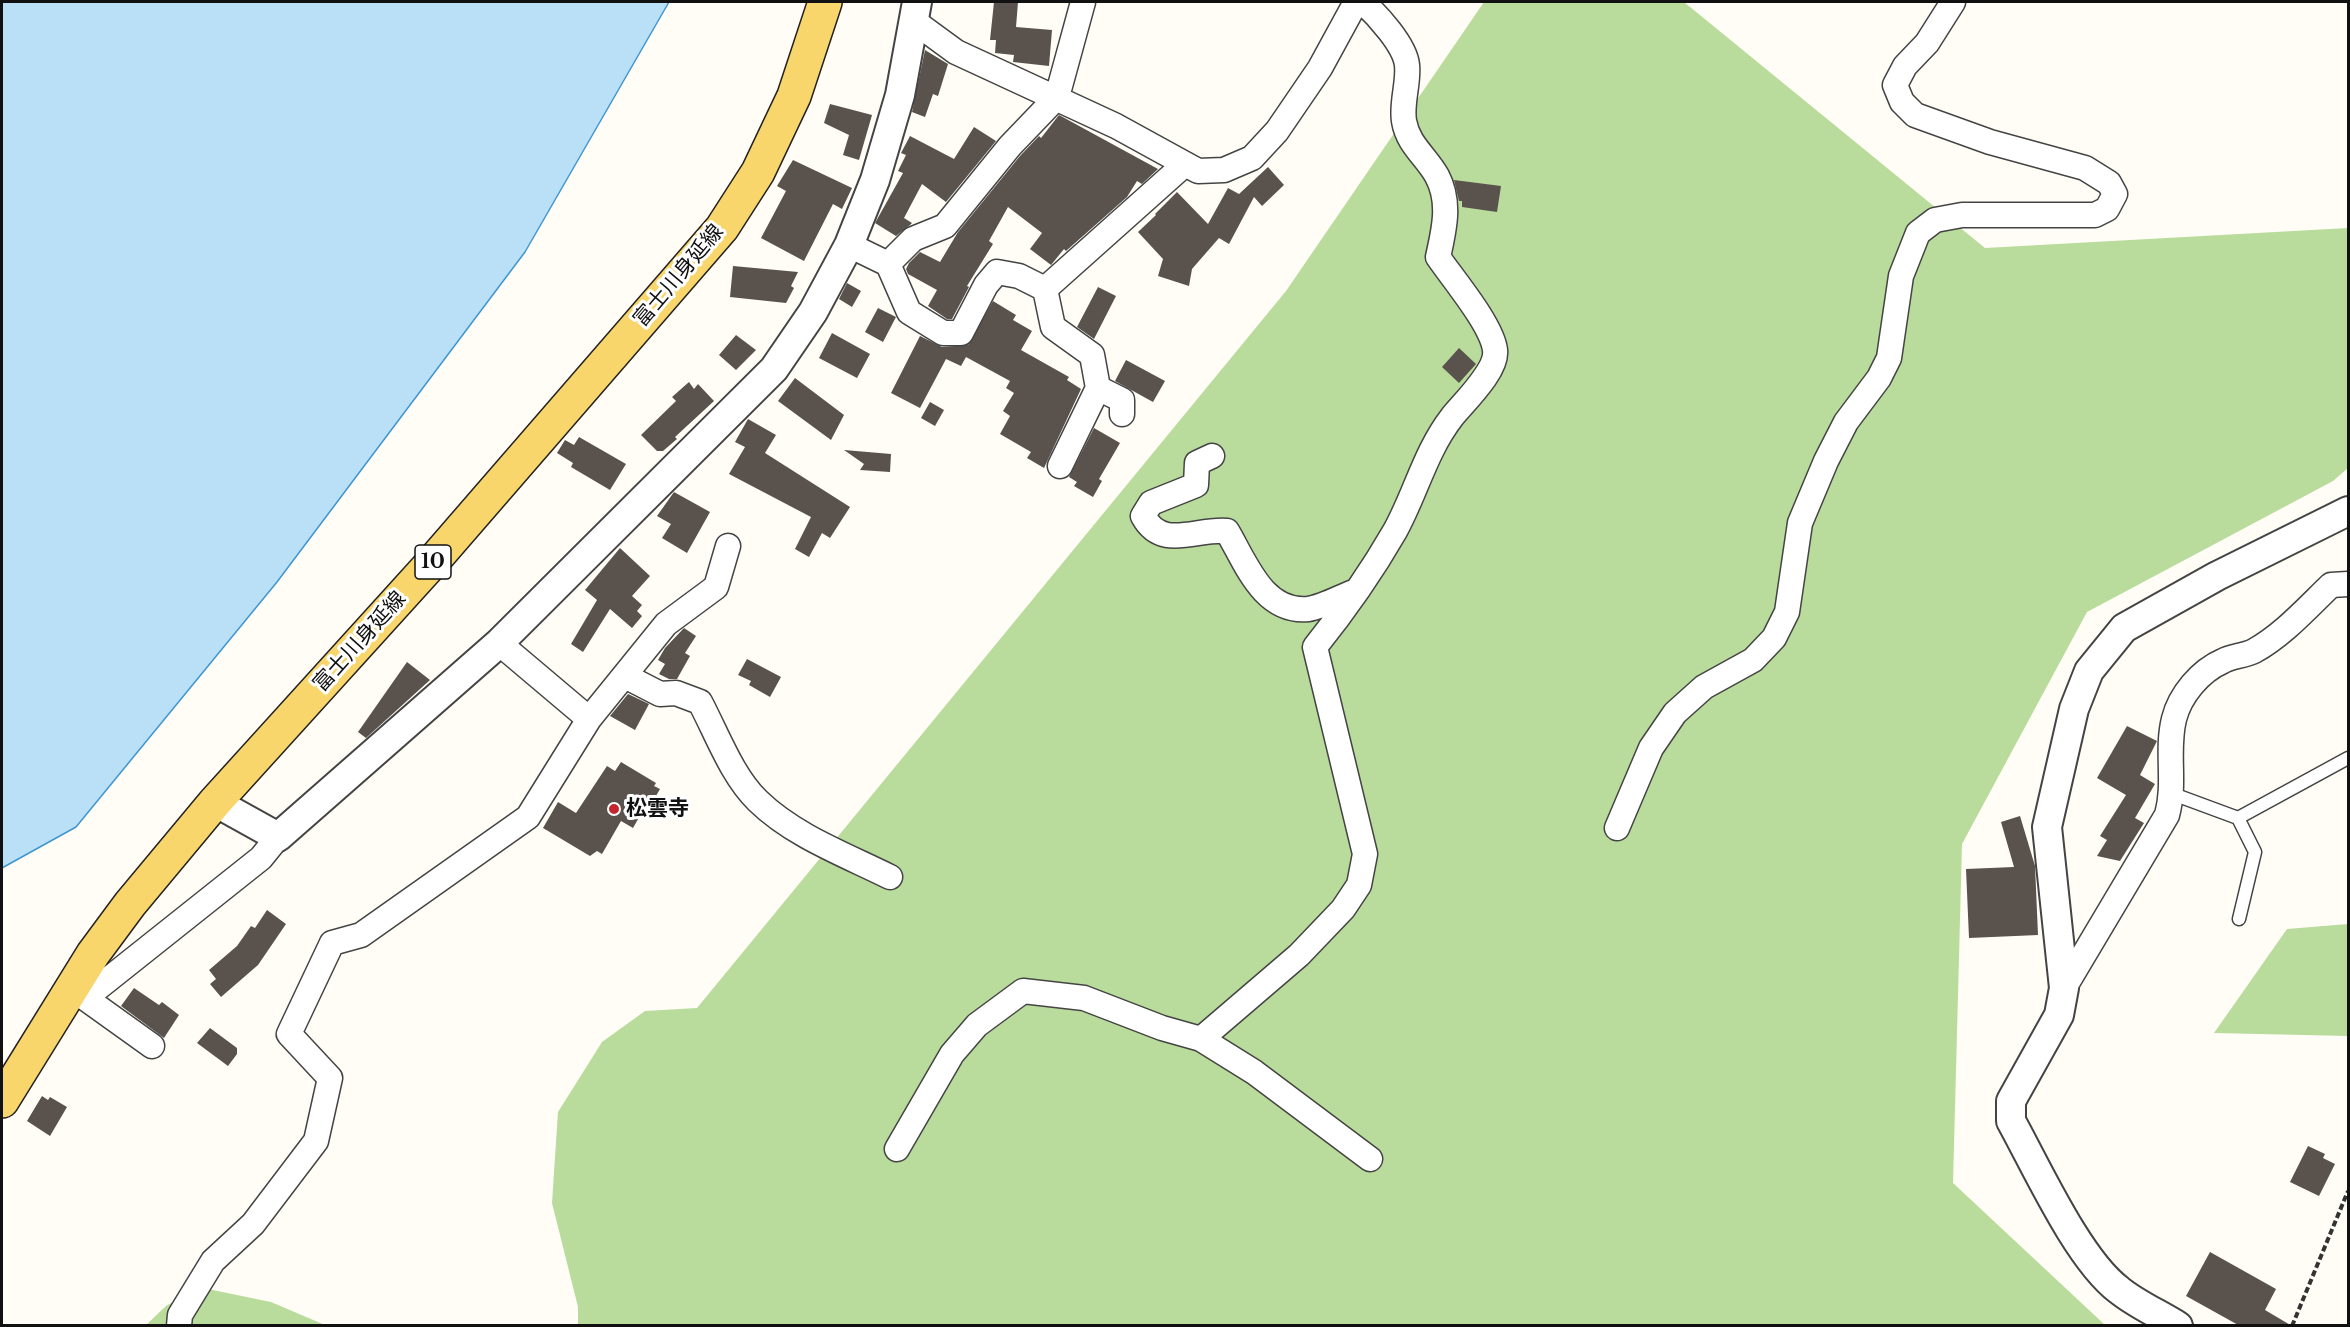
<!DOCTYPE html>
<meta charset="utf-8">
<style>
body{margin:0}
#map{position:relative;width:2350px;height:1327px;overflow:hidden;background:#fffdf5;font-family:"Libre Baskerville",serif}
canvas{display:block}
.frame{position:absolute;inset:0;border:3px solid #111;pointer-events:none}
</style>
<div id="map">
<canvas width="2350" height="1327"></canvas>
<div class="frame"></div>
</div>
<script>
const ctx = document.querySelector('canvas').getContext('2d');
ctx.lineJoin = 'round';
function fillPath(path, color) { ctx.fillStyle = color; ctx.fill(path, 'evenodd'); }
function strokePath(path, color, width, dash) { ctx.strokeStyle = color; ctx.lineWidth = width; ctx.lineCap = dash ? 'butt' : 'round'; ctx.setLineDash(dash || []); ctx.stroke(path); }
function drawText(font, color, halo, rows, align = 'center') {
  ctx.font = font + ' "Libre Baskerville","Noto Sans JP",serif'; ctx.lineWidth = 6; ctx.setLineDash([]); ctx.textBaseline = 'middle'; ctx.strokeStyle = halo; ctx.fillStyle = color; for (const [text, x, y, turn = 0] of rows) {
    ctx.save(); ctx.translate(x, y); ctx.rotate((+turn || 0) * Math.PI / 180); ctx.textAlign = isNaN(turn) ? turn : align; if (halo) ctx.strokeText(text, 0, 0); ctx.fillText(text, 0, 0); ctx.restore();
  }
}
fillPath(new Path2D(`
 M1484 2H1684L1985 248 2348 228V468L2333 481 2087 612 1962 844 1953 1183 2105 1325H578V1307L552 1203 558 1112 602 1042 645 1011 697 1008 1286 291Z
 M2348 924V1036L2214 1033 2287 929Z
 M198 1287 271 1302 325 1325 145 1326 166 1306Z`), '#b9dc9c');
const water = new Path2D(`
 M2 2H669L525 252 277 582 76 827 2 868Z`);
fillPath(water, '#b9e0f7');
strokePath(water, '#3f96cf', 1.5);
fillPath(new Path2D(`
 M994 2H1018L1016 27 1052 30 1049 66 1013 62 1014 55 995 53 996 40H990Z
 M925 50 948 64 938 96 933 94 925 117 912 112Z
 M830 104 872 115 859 160 843 155 849 135 824 123Z
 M1059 115 1158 169 1142 184 1137 181 1127 197 1066 251 1064 249 1051 265 1030 249 1042 233 1008 207 989 241 993 244 967 286 969 287 952 319H947L928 306 937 290 908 274 906 269 909 263 920 252 940 262 958 232 1020 156 1039 136 1041 138Z
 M974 127 996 141 946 202 922 184 904 218 912 223 910 225 896 236 875 223 903 173 898 171 906 155 901 153 910 136 954 159Z
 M793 160 852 188 842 209 833 204 804 261 761 238 786 191 777 186Z
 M1268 167 1284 185 1262 206 1254 197 1229 244 1219 238 1192 269 1189 286 1158 276 1163 259 1138 232 1156 215 1155 214 1177 192 1208 224 1228 188 1239 194Z
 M1454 180 1501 186 1497 212 1462 207V201H1459Z
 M733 266 798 272 791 286 794 288 786 303 730 297Z
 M847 283 861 291 852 307 839 299Z
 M1098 287 1116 296 1094 339 1077 327Z
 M993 301 1016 315 1013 320 1032 331 1021 350 1069 377 1067 380 1081 389 1044 468 1027 458 1031 452 1000 434 1010 416 1003 411 1014 393 1006 388 1010 381 966 357 961 366 946 359 920 408 891 393 920 336 942 347 968 345Z
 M878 308 896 317 883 342 865 332Z
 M832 333 870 354 857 378 819 358Z
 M736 335 756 350 736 370 719 355Z
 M1459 348 1476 364 1459 383 1442 367Z
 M1126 360 1165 381 1153 402 1115 381Z
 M795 378 844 415 831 440 778 401Z
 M689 382 694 389 698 384 714 401 675 437 677 439 663 451H657L641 435 676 401 672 397Z
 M930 402 944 410 935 426 921 418Z
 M748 419 776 435 765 453 850 507 830 538 822 533 809 557 795 549 811 517 729 474 745 447 735 442Z
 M1094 428 1120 443 1099 479 1102 481 1093 497 1074 486 1077 482 1069 477Z
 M579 437 626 464 610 490 571 467 573 463 557 453 565 440 574 445Z
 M844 450 891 454 890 472 860 470 864 464Z
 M674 492 710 512 687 553 662 538 671 524 657 516Z
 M620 548 650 576 632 596 642 605 637 611 642 616 632 628 610 609 583 652 571 644 597 600 585 590Z
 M684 628 696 636 685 653 690 656 677 679H669L659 674 665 664 658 660 665 648Z
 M747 659 781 677 770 697 749 685 751 681 738 675Z
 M407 662 430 680 366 738 358 732Z
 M628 694 649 704 635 730 610 716Z
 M2127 726 2157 741 2140 775 2155 784 2135 818 2144 823 2120 861 2097 856 2107 840 2100 836 2126 795 2097 778Z
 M621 762 656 783 654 786 660 789 645 815 641 814 633 828 621 821 602 854 597 851 590 856 543 828 558 802 576 813 607 766 615 771Z
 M2020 816 2035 866 2038 935 1969 938 1966 869 2014 867 2001 822Z
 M267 910 286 924 258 965 221 997 210 984 216 979 209 970 237 946 251 926 255 928Z
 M134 988 159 1005 162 1002 179 1015 164 1038 121 1006Z
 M210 1028 237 1048V1054L228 1066 197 1043Z
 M42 1096 48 1100 50 1097 67 1107 50 1136 27 1121Z
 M2308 1146 2325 1154 2323 1158 2335 1164 2319 1196 2290 1182Z
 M2210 1252 2276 1289 2265 1310 2292 1326H2240L2186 1296Z`), '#5a524d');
const service = new Path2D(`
 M2173 794 2238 818 2348 758
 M2238 818 2255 852 2239 919`);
const minor = new Path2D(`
 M915 22 956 52 1116 126 1198 171 1224 170 1252 158 1277 131 1320 68 1356 2
 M849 245 888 264 909 312 943 333H961L986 285 997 272 1019 276 1045 289 1053 327 1092 355 1098 388 1122 400V414
 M888 264 913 239 945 226 1010 146 1057 97 1083 2
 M1045 289 1185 164
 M1212 456 1197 463 1196 485 1151 503 1143 516C1162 551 1196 528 1227 531 1246 563 1263 613 1308 609 1323 607 1342 596 1356 591
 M1060 466 1098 388
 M625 676 660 694 676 693 700 702C717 734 732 776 758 801 794 836 846 855 890 877
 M589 719 666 624 716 587 728 546
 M1617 828 1651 748 1675 713 1704 687 1753 660 1774 638 1787 612 1800 523 1826 461 1846 422 1879 378 1889 358 1901 276 1918 233 1935 220 1962 215H2095L2107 209 2115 194 2109 183 2085 168 1990 142 1915 115 1902 102 1895 85 1905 66 1927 43 1953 2
 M2064 988 2167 815C2176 783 2166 751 2174 719 2180 695 2200 671 2223 661 2232 656 2244 656 2254 651 2283 635 2307 608 2331 585L2348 584
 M1201 1039 1299 955 1343 909 1359 885 1365 854 1315 647C1344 611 1372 571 1395 531 1416 493 1425 452 1452 417 1464 402 1498 370 1495 350 1492 325 1453 279 1438 257 1444 230 1451 202 1437 176 1426 156 1408 145 1404 121 1401 103 1409 83 1407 65 1405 45 1377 15 1363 2
 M152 1046 85 998 261 858 278 837
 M897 1149 952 1054 977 1025 1023 991 1084 998 1162 1028 1201 1039 1254 1072 1370 1159
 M179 1326 180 1315 213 1261 253 1224 316 1141 330 1078 289 1034 332 943 361 935 528 817 589 719 499 643`);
const tertiary = new Path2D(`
 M215 802 278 837 499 643 774 369 813 312 849 245 875 180 900 95 917 2
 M2178 1326C2159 1314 2136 1304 2119 1290 2078 1259 2037 1168 2011 1121V1101L2059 1015 2064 988 2047 827 2074 709 2089 671 2124 628 2217 576 2348 511`);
const primary = new Path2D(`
 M2 1101 93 954 130 904 215 802 429 566 722 228 758 172 794 96 825 2`);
strokePath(service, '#444', 15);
strokePath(minor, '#444', 27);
strokePath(tertiary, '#444', 32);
strokePath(primary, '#222', 36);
strokePath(new Path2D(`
 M2292 1326 2348 1191`), '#333', 4, [6, 3]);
strokePath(service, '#fff', 12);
strokePath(minor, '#fff', 24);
strokePath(tertiary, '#fff', 28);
strokePath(primary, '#f9d66b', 33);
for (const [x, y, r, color] of [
 [614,809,6,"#c4262e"]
]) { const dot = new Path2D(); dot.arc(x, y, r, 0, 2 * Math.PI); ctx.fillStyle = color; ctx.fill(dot); strokePath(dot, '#fff', 2); }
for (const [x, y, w] of [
 [433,562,36]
]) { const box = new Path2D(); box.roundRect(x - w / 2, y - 17, w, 34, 4.5); ctx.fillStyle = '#fff'; ctx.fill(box); strokePath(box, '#111', 1.5); }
drawText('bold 20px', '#111', null, [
 ["10",433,562]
]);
drawText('21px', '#111', '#fff', [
 ["富士川身延線",679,276,-50],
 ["富士川身延線",360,642,-48]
]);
drawText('bold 21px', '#111', '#fff', [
 ["松雲寺",626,809]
], 'left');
</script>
